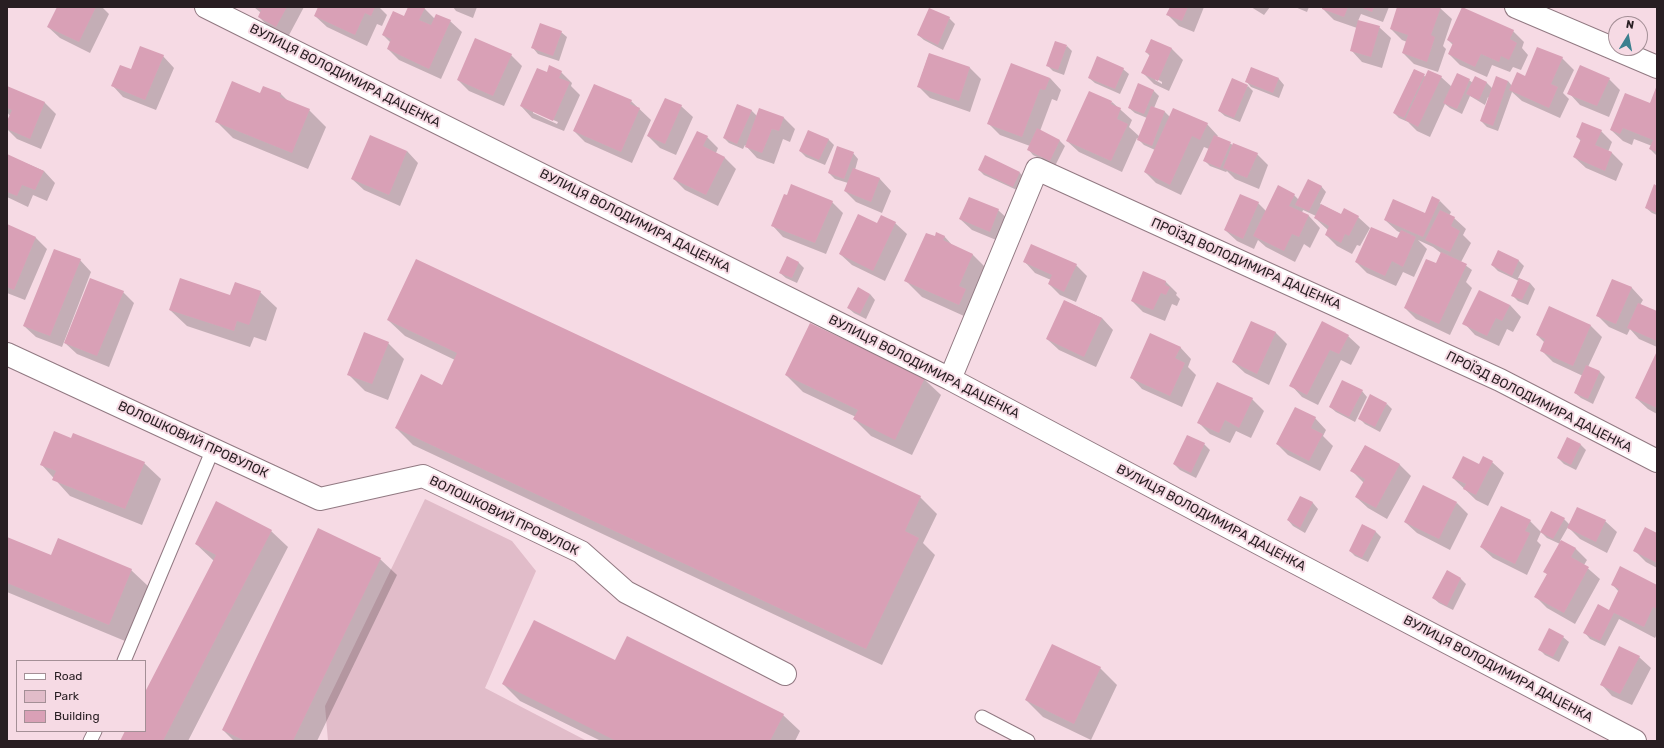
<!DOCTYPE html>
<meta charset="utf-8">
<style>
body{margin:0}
#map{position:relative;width:1664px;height:748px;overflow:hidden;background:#f6dae4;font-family:Rubik,sans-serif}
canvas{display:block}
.frame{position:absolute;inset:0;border:8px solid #281e22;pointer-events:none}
.legend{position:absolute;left:16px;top:660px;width:130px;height:72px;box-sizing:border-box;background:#f6dae4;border:1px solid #a48f96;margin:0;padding:5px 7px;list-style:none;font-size:12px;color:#281e22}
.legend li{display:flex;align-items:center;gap:8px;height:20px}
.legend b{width:20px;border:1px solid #a48f96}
.north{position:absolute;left:1608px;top:16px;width:40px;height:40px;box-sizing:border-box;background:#f6dae4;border:1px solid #a48f96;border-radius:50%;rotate:10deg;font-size:11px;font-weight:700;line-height:16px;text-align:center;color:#281e22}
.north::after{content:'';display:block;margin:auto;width:14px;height:18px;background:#3c808f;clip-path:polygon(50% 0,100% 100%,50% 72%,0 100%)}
</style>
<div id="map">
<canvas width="1664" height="748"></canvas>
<div class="frame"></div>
<ul class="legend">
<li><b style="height:5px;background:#fff"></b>Road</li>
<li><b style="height:11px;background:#e1bcc9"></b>Park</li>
<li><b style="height:11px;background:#d9a0b6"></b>Building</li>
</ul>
<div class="north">N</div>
</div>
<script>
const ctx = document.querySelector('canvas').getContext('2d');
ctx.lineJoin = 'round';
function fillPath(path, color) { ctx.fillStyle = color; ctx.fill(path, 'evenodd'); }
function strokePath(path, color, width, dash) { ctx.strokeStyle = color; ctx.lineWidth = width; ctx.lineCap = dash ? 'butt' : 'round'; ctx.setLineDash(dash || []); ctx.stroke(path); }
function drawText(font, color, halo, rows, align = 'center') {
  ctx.font = font + ' Rubik,sans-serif'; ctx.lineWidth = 4; ctx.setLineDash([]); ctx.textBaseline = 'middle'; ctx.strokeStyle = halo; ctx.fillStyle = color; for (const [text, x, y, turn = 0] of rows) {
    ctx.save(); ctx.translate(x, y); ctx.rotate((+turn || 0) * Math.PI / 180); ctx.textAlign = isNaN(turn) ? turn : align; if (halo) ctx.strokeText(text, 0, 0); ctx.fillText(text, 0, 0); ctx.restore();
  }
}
fillPath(new Path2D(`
 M425 499 512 541 536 571 485 688 587 741H328L325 706Z`), '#e1bcc9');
fillPath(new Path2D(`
 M58 7H102L109 14 90 53 60 38 48 27Z
 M254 7H304L288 37 270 28 259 17 261 13Z
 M319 7H379L387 15 382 26 377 24 367 46 327 27 315 16Z
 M409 7H421L425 9 435 19 450 21 462 32 441 79 399 60 388 49 391 43 383 35 404 17Z
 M453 7H477L473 18 456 11Z
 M1171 7H1204L1194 32 1179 26 1168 15Z
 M1251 7H1270L1264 15Z
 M1295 7H1309L1307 12Z
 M1323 7H1389L1383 22 1361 14 1358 21 1379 27 1391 38 1382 68 1362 62 1351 50 1357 28 1334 20 1323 9Z
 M1399 7H1437L1440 8 1452 19 1443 46 1446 49 1438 72 1414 64 1403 53 1407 42 1402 40 1391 29Z
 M949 18 955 24 943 50 924 40 918 35Z
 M1513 31 1524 42 1522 48 1528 55 1521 70 1513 67 1510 72 1492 65 1487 77 1460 65 1449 54 1453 45 1448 40Z
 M561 32 567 37 559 61 538 54 533 48Z
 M1151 40 1172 49 1183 60 1169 91 1154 84 1143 73 1150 56 1146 52ZM1155 78 1162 82V84L1155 80Z
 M1067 46 1072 51 1064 75 1053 71 1047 65Z
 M929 54 970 68 981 79 970 112 930 98 918 86Z
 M511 55 522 66 504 106 469 91 458 80Z
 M163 56 174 68 156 110 123 97 112 85 131 71Z
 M1562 58 1574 70 1563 93 1569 99 1560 118 1522 101 1512 92 1498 131 1487 127 1481 121 1489 98 1488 97 1485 105 1470 96 1462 114 1450 108 1445 104 1430 137 1417 131 1408 122 1399 118 1394 113 1414 70 1426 77H1441L1452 87 1469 80 1473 83 1475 77 1487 83 1493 89 1508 81 1512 86 1525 77Z
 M1251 68 1279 79 1284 85 1279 98 1251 87 1246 81Z
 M1123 69 1129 74 1120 94 1095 83 1089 78Z
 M561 72 572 83 571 86 580 95 564 131 532 118 521 106ZM533 111 558 122 557 124 533 113Z
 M1050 78 1061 90 1057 101 1052 99 1040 131 1060 141 1065 146 1055 166 1033 155 1028 149 1030 146 1000 135 988 123Z
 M1609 79 1620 90 1609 117 1580 105 1569 93Z
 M1248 86 1253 91 1240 122 1225 116 1219 111Z
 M7 87 45 103 56 114 41 149 17 139 7 129V124L10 116 7 112Z
 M264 87 281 94 288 101 309 110 326 127 308 169 233 138 217 122 261 94Z
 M1657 88V156L1650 149 1652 146 1634 139 1632 145 1623 141 1611 130 1650 104Z
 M1153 90 1159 96 1154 108 1165 112 1170 117 1207 124 1218 136 1217 137 1233 145 1257 154 1268 165 1259 189 1235 179 1227 171 1226 172 1210 166 1204 160 1209 149 1204 147 1181 195 1156 183 1145 172 1155 150 1144 145 1137 138 1122 172 1079 152 1067 141 1112 102 1132 120 1129 127 1140 137 1147 118 1135 113 1129 108Z
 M631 101 651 120 632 163 585 142 574 131Z
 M681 106 693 117 676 155 660 148 648 136Z
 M760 109 784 118 795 129 790 142 783 139 774 164 757 158 745 145 743 149 729 143 724 138 751 110 757 116Z
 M1601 131 1612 142 1608 152 1612 153 1623 164 1616 181 1586 168 1574 157 1581 141 1577 137Z
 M707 137 718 148 716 153 725 158 736 169 718 206 685 190 674 179Z
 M828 139 834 145 825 165 806 157 800 151Z
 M407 151 418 163 400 206 364 190 352 179Z
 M853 153 858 159 855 170 880 179 891 191 882 213 856 202 845 191 848 183 835 179 829 173Z
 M7 155 44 171 55 183 47 201 33 195 28 207 7 197Z
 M985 157 1020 173 1025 178 1019 191 984 175 979 170Z
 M1321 186 1326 192 1320 204 1342 215 1358 217 1370 228 1360 246 1357 245 1352 254 1337 246 1326 235 1328 230 1315 218 1316 216 1303 210 1302 213 1309 216 1320 228 1310 248 1304 244 1295 262 1266 247 1258 240 1254 249 1237 241 1225 230 1258 203 1266 211 1294 195 1299 200Z
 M1657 187V215L1652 213 1646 208Z
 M1440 201 1451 212 1449 216 1454 218 1466 229 1463 235 1471 243 1461 262 1472 270 1466 282 1472 288 1450 335 1416 319 1405 308 1440 267 1441 253 1433 247 1418 240 1427 249 1414 277 1403 272 1396 286 1367 273 1356 262 1398 240 1401 233 1397 231 1385 220 1425 214Z
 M832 202 843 213 826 254 783 237 772 225Z
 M998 210 1010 221 1001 242 972 230 960 219Z
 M895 223 907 234 885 281 852 265 840 254 877 225Z
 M7 226 36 238 47 249 25 300 7 293Z
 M944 236 953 246 972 254 989 271 975 321 922 297 905 280Z
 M1499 251 1519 261 1524 266 1518 278 1530 283 1535 289 1528 305 1518 301 1512 295 1519 281 1498 271 1492 265Z
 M787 257 799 263 804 268 797 283 786 278 780 273Z
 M80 260 91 272 62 347 36 337 24 326Z
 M1024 261 1076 265 1087 276 1076 302 1060 295 1049 284 1051 280 1035 273Z
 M1144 272 1166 282 1177 293 1176 295 1180 299 1177 306 1172 304 1165 321 1143 312 1132 301Z
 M1613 280 1632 288 1643 300 1640 305 1657 312V347L1639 339 1630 329 1627 335 1609 327 1597 315Z
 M123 292 134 303 109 367 77 354 65 343Z
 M260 292 277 308 266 341 254 337 250 347 187 326 170 310Z
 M870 294 875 300 866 319 854 313 848 308Z
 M1065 301 1102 318 1113 330 1096 367 1059 350 1047 339Z
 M1510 305 1521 317 1513 332 1507 329 1499 346 1475 335 1464 323Z
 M1550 307 1591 326 1602 337 1588 367 1600 372 1605 377 1593 404 1581 398 1575 393 1583 376 1553 362 1541 350 1545 343 1537 335Z
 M388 320 920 497 937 514 923 543 935 555 882 665 413 445 396 428 443 386 455 360 405 336Z
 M1252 322 1276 333 1287 344 1269 385 1245 373 1233 362Z
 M1322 323 1348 336 1360 347 1351 365 1341 360 1318 405 1302 397 1291 385Z
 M388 343 404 359 388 400 365 391 349 375Z
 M1180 347 1191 359 1188 367 1196 375 1182 407 1142 389 1131 377Z
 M1657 353V414L1648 409 1636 398Z
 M786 375 924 379 941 395 912 455 871 436 854 419 856 417 803 392Z
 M1362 391 1367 397 1355 422 1336 412 1330 407Z
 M1252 399 1264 411 1251 438 1236 431 1230 443 1210 434 1198 422Z
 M1387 404 1392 409 1380 432 1365 424 1359 418Z
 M1315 418 1326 430 1323 436 1333 446 1320 471 1288 455 1277 444Z
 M1188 436 1204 444 1210 450 1196 478 1180 470 1174 464Z
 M1568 438 1581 445 1586 450 1576 470 1564 464 1558 458Z
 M1365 446 1400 465 1411 476 1387 519 1368 508 1356 497 1364 483 1351 470Z
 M1492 462 1504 473 1488 506 1476 500 1453 478 1479 465Z
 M144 463 161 479 142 525 70 496 41 464Z
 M1301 497 1313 503 1318 509 1305 533 1293 526 1288 520Z
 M1457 503 1468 514 1450 550 1417 533 1405 522Z
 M1564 519 1570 525 1605 521 1617 532 1607 553 1580 539 1568 527 1560 541 1576 549 1587 560 1584 565 1600 579 1575 624 1547 608 1536 597 1548 575 1545 572 1560 544 1547 538 1541 532 1537 541 1541 545 1527 575 1493 558 1481 547 1530 521 1541 532Z
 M1363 525 1376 532 1381 537 1368 562 1355 556 1350 551Z
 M271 531 288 547 188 741H121L126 731H145V694L214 561 196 544Z
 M1657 534V568L1646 562 1635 551Z
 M7 538 52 557 131 570 148 586 125 641 7 592Z
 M380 559 397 575 317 741H234L223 730Z
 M1447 571 1461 579 1466 584 1453 610 1439 603 1433 598Z
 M1612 584 1657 586V634L1655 638 1619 619 1605 646 1590 639 1585 633 1609 611 1619 592Z
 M1563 637 1569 642 1559 662 1545 655 1539 649Z
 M1639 657 1651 668 1632 705 1612 696 1601 684Z
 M615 661 783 715 800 731 795 741H601L520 701 503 684Z
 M1100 668 1117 685 1091 740 1043 717 1026 700Z`), '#0003');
fillPath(new Path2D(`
 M57 7H96L79 42 47 27Z
 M255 7H287L276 27 258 17 261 10Z
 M318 7H375L371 16 365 13 355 35 314 16Z
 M408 7 425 8 419 20 431 25 436 14 451 20 429 69 387 49 391 39 382 35 393 11 404 16Z
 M1170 7H1188L1182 21 1166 15Z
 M1322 7H1348L1344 17 1322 9Z
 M1360 7H1374L1372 12Z
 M1397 7H1441L1431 35 1435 37 1427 62 1402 53 1408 35 1390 29Z
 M1462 7 1514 30 1510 39 1517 43 1509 60 1501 56 1499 62 1481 54 1475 67 1448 54 1453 43 1447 40Z
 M929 8 950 17 938 45 917 35Z
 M1358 20 1380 26 1371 57 1350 51Z
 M540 23 562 31 553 56 531 48Z
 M475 38 512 54 493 96 457 80Z
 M1151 39 1172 48 1158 81 1141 73 1150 54 1145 52Z
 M1055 41 1067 45 1058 70 1046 66Z
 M140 46 164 55 145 100 111 86 120 65 131 69Z
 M1537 47 1563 57 1551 84 1558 87 1549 108 1509 90 1517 72 1525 76Z
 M929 53 970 67 959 101 917 87Z
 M1097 56 1124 68 1115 89 1088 78Z
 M1011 63 1050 78 1045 90 1040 89 1022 137 987 124Z
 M549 65 562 71 559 78 570 82 553 121 520 106 537 68 547 72Z
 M1580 65 1610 78 1597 106 1567 94Z
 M1251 67 1279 78 1273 93 1245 82Z
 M1414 69 1425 74 1404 118 1393 113Z
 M1428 70 1442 76 1418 127 1405 120Z
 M1457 73 1470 79 1457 109 1443 103Z
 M1475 76 1487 82 1479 100 1466 94Z
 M1496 76 1508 81 1493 126 1480 121Z
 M1232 78 1248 85 1234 118 1218 111Z
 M232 81 260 93 263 86 281 93 280 97 310 109 292 153 215 122Z
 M1138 83 1154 90 1144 114 1128 108Z
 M594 84 632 100 630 104 640 108 621 152 573 131Z
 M1657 85V152L1649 149 1653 140 1623 128 1620 134 1610 130 1625 93 1650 103Z
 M7 86 45 102 30 139 7 129V121L12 110 7 108Z
 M1089 91 1112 101 1111 104 1121 108 1117 119 1128 124 1111 161 1066 141Z
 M665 98 682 105 665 144 647 136Z
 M737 104 752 110 737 144 723 138Z
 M1151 106 1165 111 1152 146 1137 140Z
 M759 108 784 117 779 131 772 129 762 153 745 147Z
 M1173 108 1208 123 1200 140 1192 136 1170 185 1144 172Z
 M1582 122 1602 130 1595 145 1612 152 1605 171 1573 157 1581 139 1576 137Z
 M1037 128 1060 140 1050 161 1027 150Z
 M808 130 829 139 819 160 799 151Z
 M697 131 708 136 703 146 725 157 706 195 673 179Z
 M370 135 407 151 389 195 351 179Z
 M1214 135 1231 142 1220 168 1203 161Z
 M1233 143 1258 153 1247 178 1223 168Z
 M837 146 854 152 844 179 828 173Z
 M7 154 44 171 35 190 22 185 17 196 7 192Z
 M985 155 1020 172 1013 187 978 170Z
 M853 168 880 178 871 202 844 191Z
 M1308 179 1322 186 1309 211 1295 205Z
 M791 184 833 201 815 243 771 226 784 194 787 195Z
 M1654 184 1657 186V213L1645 208Z
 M1278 185 1295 194 1289 206 1309 215 1299 237 1292 234 1284 251 1253 236Z
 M1240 194 1259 202 1243 239 1224 230Z
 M1432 196 1440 200 1423 237 1384 220 1393 199 1425 213Z
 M969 197 999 209 990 232 959 219Z
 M1321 204 1341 214 1344 208 1359 216 1349 236 1345 234 1341 243 1325 235 1329 226 1314 218Z
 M1440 210 1455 217 1451 226 1460 231 1450 252 1425 240Z
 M858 214 877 223 881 215 896 222 873 271 839 254Z
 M7 224 36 237 14 290 7 287Z
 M1371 227 1397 238 1401 230 1416 237 1403 267 1392 261 1385 276 1355 262Z
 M936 232 945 236 943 240 973 254 959 286 966 289 959 305 904 281 926 233 935 236Z
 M1031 244 1077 264 1064 292 1048 284 1052 275 1023 262Z
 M54 249 81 259 50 336 23 326Z
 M1498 250 1519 260 1512 276 1491 265Z
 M1441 252 1467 264 1439 324 1404 308 1426 259 1436 263Z
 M787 256 799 262 792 278 779 273Z
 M416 259 921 496 905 531 919 538 866 649 395 428 421 374 442 385 457 353 387 320Z
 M1143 271 1166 281 1165 285 1170 287 1166 295 1161 293 1153 310 1131 301Z
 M90 278 124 291 97 356 64 343Z
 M180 278 230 295 235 282 261 291 249 325 237 321 234 331 169 310Z
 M1519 278 1530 283 1522 300 1511 296Z
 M1612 279 1632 287 1616 324 1596 316Z
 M858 287 870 294 860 314 847 308Z
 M1479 290 1510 305 1502 321 1496 318 1487 336 1462 324Z
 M1064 300 1102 318 1084 357 1046 339Z
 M1638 303 1657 311V341L1627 328Z
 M1549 306 1591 325 1573 366 1540 351 1545 339 1536 335Z
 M1251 321 1276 332 1257 374 1232 362Z
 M1322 321 1349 335 1339 354 1330 350 1307 395 1289 386Z
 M810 323 925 378 895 440 853 419 858 410 785 375Z
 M364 332 389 342 372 384 347 375Z
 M1150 333 1181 347 1175 358 1185 363 1170 396 1130 378Z
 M1657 351V408L1635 398Z
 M1586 365 1600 371 1588 399 1574 393Z
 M1342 380 1363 390 1349 417 1329 407Z
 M1217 382 1253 398 1239 428 1225 420 1219 433 1197 423Z
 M1370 394 1387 403 1375 427 1358 419Z
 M1295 407 1316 417 1311 428 1323 434 1309 461 1276 444Z
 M54 431 71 438 73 433 145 462 125 509 52 480 56 471 40 465Z
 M1187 435 1205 443 1191 473 1173 464Z
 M1567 437 1581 444 1571 465 1557 458Z
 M1365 445 1400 464 1376 508 1355 497 1365 479 1350 471Z
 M1463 456 1479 464 1483 456 1493 461 1476 495 1463 489 1466 484 1452 478Z
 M1423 485 1457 502 1439 539 1404 522Z
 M1300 496 1313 502 1300 528 1287 520Z
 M216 501 272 530 163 741H120L125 731H145V692L216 555 195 544Z
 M1501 506 1531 520 1525 531 1530 533 1515 564 1480 547Z
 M1577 507 1606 520 1596 542 1567 528Z
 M1551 511 1565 518 1553 539 1540 532Z
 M1362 524 1376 531 1362 558 1349 551Z
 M1645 527 1657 533V563L1633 551Z
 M318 528 381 558 293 741H245L222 730Z
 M7 537 51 555 58 538 132 569 109 625 7 583Z
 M1561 540 1576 548 1571 557 1589 567 1564 613 1534 597 1547 574 1543 572Z
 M1620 566 1657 585V609L1653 607 1644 627 1614 613 1600 641 1583 633 1598 604 1609 610 1619 589 1611 585Z
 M1447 570 1461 578 1447 606 1432 598Z
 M534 620 615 660 627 636 784 714 770 741H616L502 684Z
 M1549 628 1564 636 1553 657 1538 650Z
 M1052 644 1101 667 1074 724 1025 700Z
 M1619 646 1640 656 1620 694 1600 685Z`), '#d9a0b6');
const lane = new Path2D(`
 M124 661 213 449
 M982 717 1028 741
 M90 741 95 731`);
const street = new Path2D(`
 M206 7 950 379 1294 562 1635 741
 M1516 7 1657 67
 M7 354 320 499 423 476 581 552 626 592 785 674
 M950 379 1037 169 1500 380 1657 461`);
strokePath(lane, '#917982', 15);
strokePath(street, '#917982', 24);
strokePath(lane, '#fff', 13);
strokePath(street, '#fff', 22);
drawText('13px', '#281e22', '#f6dae4', [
 ["ВУЛИЦЯ ВОЛОДИМИРА ДАЦЕНКА",345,76,27],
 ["ВУЛИЦЯ ВОЛОДИМИРА ДАЦЕНКА",635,221,27],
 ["ПРОЇЗД ВОЛОДИМИРА ДАЦЕНКА",1246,264,24],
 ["ВУЛИЦЯ ВОЛОДИМИРА ДАЦЕНКА",924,367,27],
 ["ПРОЇЗД ВОЛОДИМИРА ДАЦЕНКА",1539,402,27],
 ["ВОЛОШКОВИЙ ПРОВУЛОК",193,440,25],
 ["ВОЛОШКОВИЙ ПРОВУЛОК",504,516,26],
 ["ВУЛИЦЯ ВОЛОДИМИРА ДАЦЕНКА",1211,518,28],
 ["ВУЛИЦЯ ВОЛОДИМИРА ДАЦЕНКА",1498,669,28]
]);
</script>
